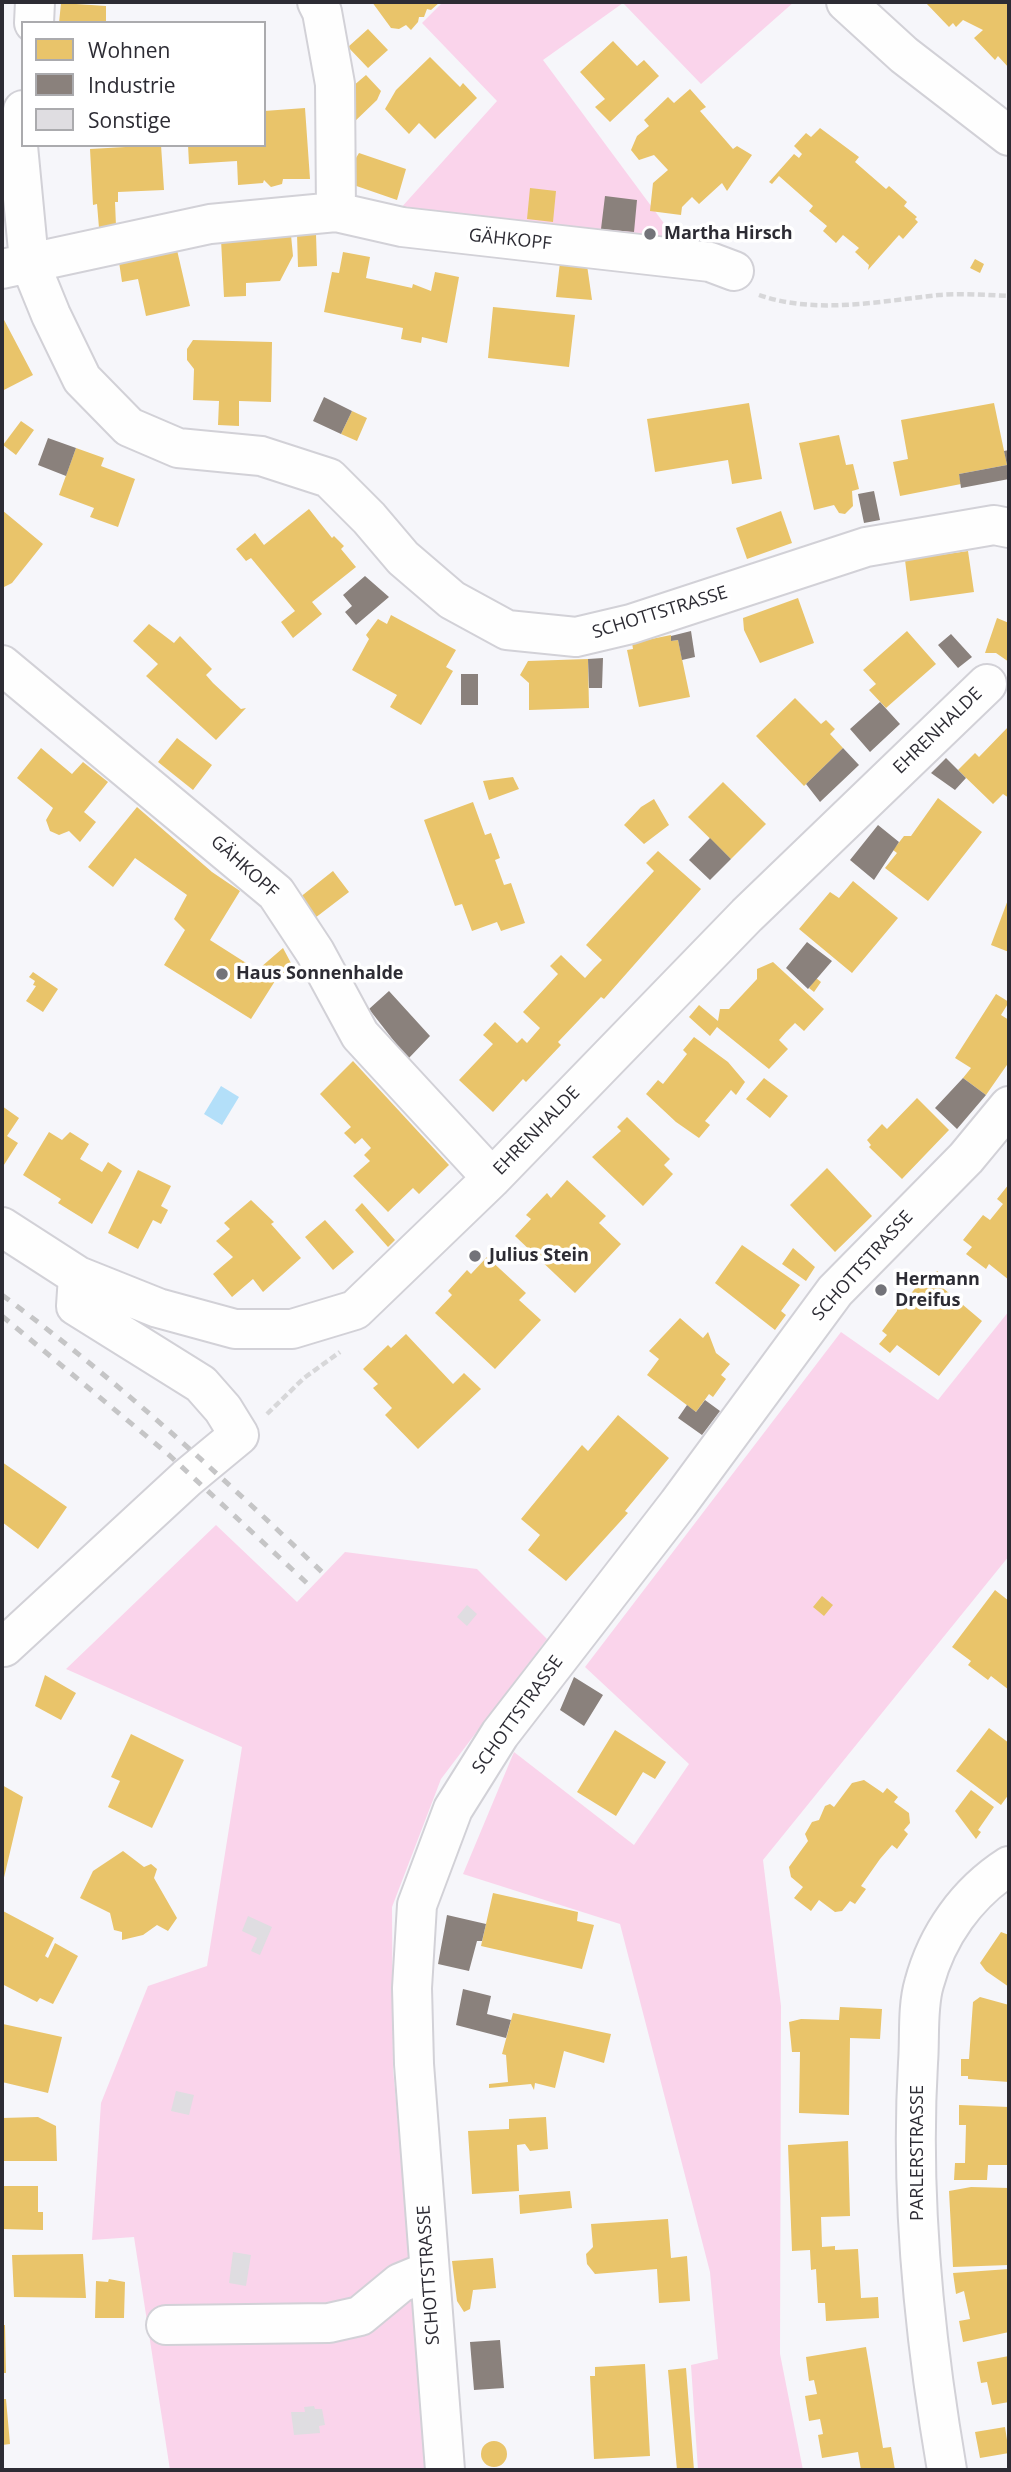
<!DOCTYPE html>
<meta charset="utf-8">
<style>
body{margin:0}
#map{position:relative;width:1011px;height:2472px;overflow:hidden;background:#f6f6fa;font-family:"Open Sans",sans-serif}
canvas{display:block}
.frame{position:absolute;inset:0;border:4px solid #2d2c34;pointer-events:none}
.legend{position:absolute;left:21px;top:21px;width:245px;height:126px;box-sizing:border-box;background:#fff;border:2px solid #ababae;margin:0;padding:9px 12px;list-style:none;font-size:21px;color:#2d2c34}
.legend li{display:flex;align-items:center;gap:14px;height:35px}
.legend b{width:35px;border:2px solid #ababae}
</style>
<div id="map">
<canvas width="1011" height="2472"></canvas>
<div class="frame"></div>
<ul class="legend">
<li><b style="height:19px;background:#e9c46a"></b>Wohnen</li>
<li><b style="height:19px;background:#8a817c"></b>Industrie</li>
<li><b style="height:19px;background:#dfdde1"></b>Sonstige</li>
</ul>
</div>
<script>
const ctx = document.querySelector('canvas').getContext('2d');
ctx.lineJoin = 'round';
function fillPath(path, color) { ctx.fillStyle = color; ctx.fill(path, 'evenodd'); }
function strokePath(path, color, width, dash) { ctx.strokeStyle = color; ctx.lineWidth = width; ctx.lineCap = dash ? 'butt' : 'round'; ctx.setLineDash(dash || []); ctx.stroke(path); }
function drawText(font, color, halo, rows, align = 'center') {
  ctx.font = font + ' "Open Sans",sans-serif'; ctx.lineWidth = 7; ctx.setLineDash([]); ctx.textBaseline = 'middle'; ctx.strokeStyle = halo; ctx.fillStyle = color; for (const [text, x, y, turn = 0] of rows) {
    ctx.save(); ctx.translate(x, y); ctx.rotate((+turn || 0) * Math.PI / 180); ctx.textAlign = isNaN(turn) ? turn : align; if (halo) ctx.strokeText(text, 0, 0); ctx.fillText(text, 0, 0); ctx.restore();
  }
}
fillPath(new Path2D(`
 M443 2H794L701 84 623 3 543 60 680 245 400 209 497 101 422 23Z
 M1009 1311V1556L763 1860 781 2006 780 2354 803 2470H698L691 2365 718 2359 710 2272 620 1924 463 1874 514 1752 634 1845 689 1764 585 1667 841 1332 938 1400Z
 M216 1525 297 1602 345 1552 477 1569 547 1639 441 1779 392 1907 393 2069 431 2470H170L134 2237 92 2240 101 2103 148 1986 207 1966 242 1747 66 1669Z`), '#fad4eb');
fillPath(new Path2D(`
 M221 1086 239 1097 222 1125 204 1114Z`), '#b3dff9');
fillPath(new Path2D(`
 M372 2H440L431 10 427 9 424 17H419L418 22 411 30 406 25 399 29 391 28Z
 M925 2H1009V68L998 56 995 60 974 38 983 30 963 20 956 27 953 23 949 27Z
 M61 3 106 6V23H59Z
 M368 29 388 50 368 68 348 47Z
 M613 41 637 66 644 60 659 76 610 122 595 107 605 99 580 72Z
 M430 57 460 87 463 83 477 98 435 139 419 123 409 134 385 109 396 90Z
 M366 75 381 91 377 100 351 125 346 92Z
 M690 89 706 107 700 111 733 149 737 146 752 155 727 191 722 183 699 204 692 197 682 207 681 215 650 211 653 183 668 170 654 155 639 160 631 150 637 136 649 126 644 120 668 97 674 103Z
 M305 108 310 179H283L282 184 271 187 264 180 263 183 238 185 237 161 189 164 188 145H264V111Z
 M820 128 859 157 855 162 886 189 889 186 907 202 904 206 917 217 915 219 918 222 903 239 899 235 868 270 869 265 855 252 859 248 843 235 836 243 823 231 827 226 809 211 813 206 779 176 772 184 769 182 794 154 799 158 802 154 794 146 806 133 811 137Z
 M161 145 164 190 118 192V202H115L116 226 99 228 97 204 93 205 90 149Z
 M359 153 406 169 397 200 342 181Z
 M530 188 556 191 553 222 527 219Z
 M297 234H316L317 266 298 267Z
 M291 235 293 256 280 281 246 283V296L224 297 221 240Z
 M177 250 190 306 146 316 138 279 122 282 119 262Z
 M343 252 370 257 366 278 394 284 412 288 413 284 431 291 435 272 459 277 447 343 422 337 421 343 401 339 403 328 324 312 332 272 339 273Z
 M975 259 984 264 980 273 970 268Z
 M560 262 587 265 592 300 556 297Z
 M493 307 575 315 569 367 488 358Z
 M2 316 33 375 2 391Z
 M193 340 272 342 271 402 239 401V426L218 425 219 401 193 400 194 369 187 360V349Z
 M749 403 762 479 732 484 728 460 655 472 647 419Z
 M994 403 1007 465 959 474 961 484 900 496 893 462 908 459 901 420Z
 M352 411 367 418 357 441 341 434Z
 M21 421 34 430 16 455 3 445Z
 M839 435 846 465 853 464 859 489 852 491 853 506 845 514 839 513 834 505 814 510 799 443Z
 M76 448 104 458 101 466 135 479 118 527 90 517 94 508 59 495Z
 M309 509 332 538 334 536 344 546 341 549 356 567 312 602 322 614 293 638 281 622 295 611 251 558 246 561 236 549 255 533 264 545Z
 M2 510 43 544 12 583 2 588Z
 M781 511 792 543 747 559 736 528Z
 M968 551 974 592 910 601 905 560Z
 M798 598 814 643 760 663 744 630 743 618Z
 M391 615 456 650 446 667 453 671 421 725 390 707 397 695 352 670 369 639 366 635 378 619 387 624Z
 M997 618 1009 623V662L996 653H985Z
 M149 624 174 643 180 636 212 669 206 675 213 683 241 709 246 708 216 740 146 676 158 664 133 641Z
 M907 631 936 664 886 708 869 690 876 684 863 670Z
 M671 635V641L678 640 690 697 639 707 627 650 633 649 632 643Z
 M588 659 589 708 529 710V683L520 675 528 661Z
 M795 698 821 724 826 720 835 729 830 734 843 748 804 786 756 736Z
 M1009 726V798L1003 794 993 804 958 770 975 753 979 757Z
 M177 738 212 765 193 790 158 762Z
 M41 748 72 774 83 762 108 782 84 812 96 822 80 842 69 831 59 835 50 831 46 820 53 808 17 778Z
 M513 777 519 789 489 800 483 781Z
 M723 782 766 824 731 859 688 817Z
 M938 798 982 832 928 901 885 868 897 853 893 850 904 836H911Z
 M654 799 669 825 644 844 624 825 641 807Z
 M473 802 485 835 491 833 500 858 495 860 504 885 511 883 525 923 501 931 497 922 472 931 462 904 455 906 424 820Z
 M137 807 212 872 240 891 210 940 254 968 261 967 283 948 292 965 275 981 251 1019 164 965 185 930 174 919 187 895 135 858 113 887 88 867Z
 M658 851 701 889 604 999 601 997 558 1042 561 1045 526 1082 523 1079 493 1112 459 1080 493 1044 483 1035 495 1022 517 1043 522 1038 527 1043 540 1028 523 1012 558 974 550 966 561 955 585 978 594 968 602 960 586 945 654 871 646 863Z
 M333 871 349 892 315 918 299 898Z
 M853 881 898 918 852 973 799 929 830 892 839 898Z
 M1009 897V952L991 945Z
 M773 962 824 1009 804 1031 795 1023 786 1032 779 1040 788 1049 769 1069 717 1027 710 1036 689 1017 699 1005 718 1021 720 1009H729L757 979V969Z
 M33 972 58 989 43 1012 26 1001 36 986 33 985 35 981 29 977Z
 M816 978 821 982 814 992 809 988Z
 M996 994 1009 1002 1001 1015 1009 1020V1062L986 1095 963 1078 971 1068 955 1058Z
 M694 1037 728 1062 745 1082 736 1095 731 1090 705 1121 710 1125 699 1138 676 1122 646 1094 658 1080 663 1084 687 1054 683 1050Z
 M353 1061 449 1165 419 1194 413 1188 388 1212 353 1176 370 1161 364 1155 371 1148 362 1138 355 1144 344 1133 351 1127 320 1094Z
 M764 1078 788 1096 770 1118 746 1099Z
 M917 1098 949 1130 902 1179 869 1147 871 1145 867 1140 882 1124 887 1129Z
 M2 1106 19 1118 7 1136 18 1143 2 1168Z
 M627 1117 670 1159 664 1165 673 1174 643 1206 592 1157 621 1131 617 1127Z
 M49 1132 62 1140 70 1132 89 1144 80 1159 102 1172 108 1162 122 1171 92 1224 58 1203 61 1199 23 1175Z
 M827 1168 872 1216 835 1252 790 1205Z
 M138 1170 171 1186 161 1206 168 1210 161 1224 153 1220 138 1249 108 1233Z
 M567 1180 606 1216 599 1223 621 1244 575 1293 515 1236 531 1219 526 1215 547 1193 551 1198Z
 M1009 1184V1280L989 1264 986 1269 966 1254 972 1247 963 1240 983 1215 990 1220 1003 1204 997 1199Z
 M251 1200 274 1222 271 1224 301 1258 263 1292 253 1279 232 1297 213 1274 233 1257 216 1241 230 1229 224 1223Z
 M362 1203 395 1240 388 1247 355 1210Z
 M325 1220 354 1252 333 1270 305 1237Z
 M742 1245 800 1285 781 1311 786 1315 775 1330 715 1283Z
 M793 1248 815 1267 806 1281 782 1264Z
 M487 1257 526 1293 519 1300 541 1320 495 1369 435 1313 452 1295 448 1291 467 1270 471 1274Z
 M937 1271 949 1280 943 1288 982 1321 939 1376 897 1345 890 1353 879 1344 887 1335 882 1331 897 1311V1301L909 1296 925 1276 930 1280Z
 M680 1318 703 1338 708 1332 716 1353 730 1364 721 1375 726 1379 713 1397 709 1394 696 1412 647 1375 659 1359 649 1351Z
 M406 1334 453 1384 464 1373 481 1389 418 1449 385 1415 392 1408 373 1388 378 1384 363 1369 388 1345 391 1348Z
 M618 1415 669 1458 625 1511 628 1513 566 1581 528 1550 540 1535 521 1519 582 1445 588 1451Z
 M2 1462 67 1507 38 1549 2 1522Z
 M995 1590 1009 1601V1690L991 1676 988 1680 968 1665 971 1661 952 1647Z
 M822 1596 833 1605 824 1616 813 1607Z
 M45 1675 76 1693 61 1720 35 1706Z
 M989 1728 1009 1743V1794L1001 1805 956 1771Z
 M615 1730 666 1762 655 1779 643 1772 616 1816 577 1792Z
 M131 1734 184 1760 152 1828 108 1807 120 1781 111 1777Z
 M864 1780 883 1793 887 1788 898 1797 894 1802 909 1813 910 1823 904 1830 908 1834 897 1849 892 1845 880 1859 861 1886 866 1889 855 1904 850 1901 842 1911 835 1912 819 1900 811 1911 794 1898 803 1887 791 1877 789 1867 808 1841 805 1834 812 1822 819 1820 825 1806 830 1804 834 1807 852 1783Z
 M2 1785 23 1797 2 1886Z
 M971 1790 994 1807 978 1830 981 1832 976 1839 955 1811Z
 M123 1851 144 1867 151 1864 157 1869 154 1878 177 1918 168 1931 157 1925 143 1935 122 1940V1932L114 1930 110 1913 80 1898 93 1871Z
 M493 1893 578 1912 577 1921 594 1925 582 1969 481 1946Z
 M3 1911 54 1938 45 1956 48 1958 55 1943 78 1956 53 2004 40 1998 37 2002 2 1984Z
 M1001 1932 1009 1935V1987L986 1971 980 1963Z
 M980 1997 1009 2005V2082L968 2079V2076H961V2059H969L973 2002Z
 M840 2007 882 2009 880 2039 850 2038 849 2115 799 2113 800 2052H792L789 2022 801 2019 839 2020Z
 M513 2013 611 2034 604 2063 564 2051 555 2088 535 2083 534 2090 531 2084 489 2088V2084L508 2082 506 2055 502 2054Z
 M3 2024 62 2037 48 2093 2 2082Z
 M959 2105 1009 2107V2165H988L987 2180H954L955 2163H965L966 2125H959Z
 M38 2117 56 2126 57 2161H2V2118Z
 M546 2117 548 2149 530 2151 525 2144 517 2145 519 2191 472 2194 468 2131 509 2129V2119Z
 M848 2141 850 2216 821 2217 822 2247 835 2246V2250L858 2249 861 2298 878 2297 879 2318 826 2321 825 2303H818L816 2269 811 2270 810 2250 792 2251 788 2145Z
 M2 2186H38V2212H43V2230L2 2229Z
 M971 2187 1009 2188V2265L953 2267 949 2191Z
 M570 2191 572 2208 520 2214 519 2195Z
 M668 2219 671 2258 687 2256 690 2301 659 2303 657 2269 595 2274 587 2264 586 2254 593 2247 591 2224Z
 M83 2254 86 2298 14 2297 12 2255Z
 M493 2258 496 2288 473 2290 470 2309 464 2312 457 2301 452 2261Z
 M1009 2269V2332L963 2342 959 2321 970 2319 964 2291 956 2294 953 2273Z
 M109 2279 125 2282 124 2318H95L96 2281 108 2282Z
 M2 2325H5L6 2373H2Z
 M866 2347 883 2448 891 2447 895 2470H861L858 2452 822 2458 818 2435 823 2434 820 2419 809 2421 805 2396 817 2394 814 2380 809 2381 806 2357Z
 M1009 2356V2402L992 2405 987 2382 981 2383 977 2362Z
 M645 2364 650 2456 594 2459 590 2376H595V2367Z
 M686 2368 694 2470H677L668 2370Z
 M2 2399H6L10 2444 2 2445Z
 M1005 2427 1009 2453 980 2458 975 2432Z
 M481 2454a13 13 0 1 1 26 0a13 13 0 1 1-26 0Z`), '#e9c46a');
fillPath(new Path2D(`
 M605 196 637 200 634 232 601 229Z
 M324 397 352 411 341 434 313 421Z
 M48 438 76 448 66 476 38 465Z
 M1009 450V479L961 488 959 474 1007 465 1004 451Z
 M874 491 880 520 864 523 858 494Z
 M365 576 389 597 356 625 345 612 352 606 343 595Z
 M691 631 695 657 682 660 678 640 671 641V636Z
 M951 634 972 657 958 668 938 645Z
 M603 658 602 688H589L588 659Z
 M461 674H478V705H461Z
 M880 702 900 724 870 752 850 729Z
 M843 748 859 765 820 802 806 784Z
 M946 758 966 778 955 790 931 773Z
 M878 825 899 842 874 880 850 860Z
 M710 838 731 859 710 880 689 860Z
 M807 942 832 961 808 989 786 968Z
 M389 991 430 1036 408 1059 369 1009Z
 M963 1078 986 1095 957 1129 935 1108Z
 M705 1400 720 1411 702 1435 678 1418 687 1405 696 1412Z
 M574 1677 603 1695 584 1726 560 1710Z
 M447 1915 486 1924 482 1941H477L469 1971 438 1964Z
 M463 1989 491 1996 487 2014 511 2020 506 2038 456 2025Z
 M500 2340 504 2388 474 2390 470 2342Z`), '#8a817c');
fillPath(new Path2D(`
 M467 1605 477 1614 467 1626 457 1617Z
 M248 1916 272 1927 260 1955 251 1951 257 1938 242 1931Z
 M176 2091 194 2095 189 2115 171 2111Z
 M233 2252 251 2255 246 2286 229 2283Z
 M314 2406 315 2409H322L325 2425 319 2426 320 2433 294 2435 291 2412H305L304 2407Z`), '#dfdde1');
const minor = new Path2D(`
 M317 2 322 12 335 84 336 212
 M846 2 904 55 1009 136
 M34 23 35 2
 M23 110 18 146 29 261 51 315 82 379 129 427 178 448 261 456 329 478 369 518 403 558 452 600 507 630 576 637 631 624 866 547 994 525 1009 528
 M2 269 210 224 336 212 402 227 710 262 734 271
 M2 665 276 893 315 952 360 1035 492 1178
 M2 1227 78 1276 158 1308 235 1329H292L355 1310 492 1178 747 915 987 684
 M4 1647 187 1478 239 1435 223 1409 201 1384 76 1306 78 1276
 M166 2325 329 2323 360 2316 400 2283 429 2271
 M445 2470 414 2064 412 1988 417 1905 453 1809 500 1734 678 1504 835 1291 966 1158 1009 1106
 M947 2470C924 2336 910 2199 918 2063 920 2038 917 2008 924 1984 937 1935 967 1893 1009 1866`);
strokePath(minor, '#d2d1d7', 42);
strokePath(new Path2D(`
 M759 295C816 315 881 301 939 295 962 293 986 295 1009 296
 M267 1414 304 1378 340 1352`), '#d7d7d9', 4.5, [7, 3.5]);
strokePath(minor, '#fefefe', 38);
strokePath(new Path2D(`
 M2 1295C116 1379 219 1474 322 1572
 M2 1316 168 1454 309 1585`), '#c5c5c6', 5, [9, 9]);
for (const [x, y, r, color] of [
 [650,234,7,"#737379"],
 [222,974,7,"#737379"],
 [475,1256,7,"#737379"],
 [881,1290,7,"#737379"]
]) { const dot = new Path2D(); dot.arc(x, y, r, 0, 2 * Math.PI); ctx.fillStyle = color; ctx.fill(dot); strokePath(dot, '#fff', 2.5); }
drawText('bold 18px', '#2d2c34', '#fff', [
 ["Martha Hirsch",664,234],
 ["Haus Sonnenhalde",236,974],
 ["Julius Stein",489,1256],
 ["Hermann",895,1280],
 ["Dreifus",895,1301]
], 'left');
drawText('18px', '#2d2c34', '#fff', [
 ["GÄHKOPF",510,240,6],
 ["SCHOTTSTRASSE",660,613,-17],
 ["EHRENHALDE",938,731,-44],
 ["GÄHKOPF",244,867,42],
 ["EHRENHALDE",537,1131,-46],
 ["SCHOTTSTRASSE",863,1266,-48],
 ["SCHOTTSTRASSE",518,1715,-54],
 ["PARLERSTRASSE",918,2153,-90],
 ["SCHOTTSTRASSE",429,2275,-94]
]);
</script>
